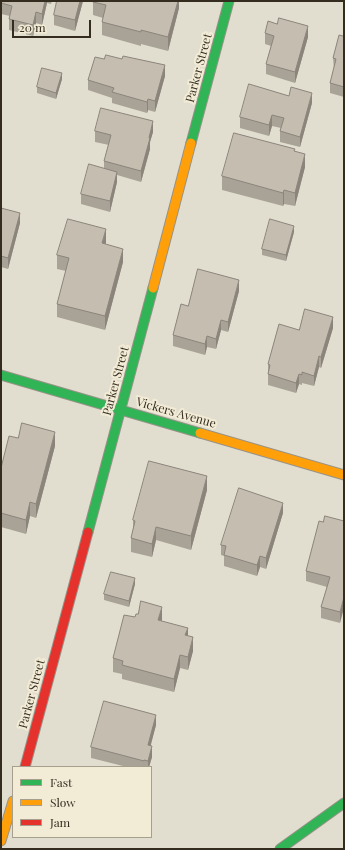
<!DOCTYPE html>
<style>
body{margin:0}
#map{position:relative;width:345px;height:850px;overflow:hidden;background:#e2decf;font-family:"Playfair Display",serif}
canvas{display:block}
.frame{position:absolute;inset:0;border:2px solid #352c20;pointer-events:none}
.legend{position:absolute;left:12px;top:766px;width:140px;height:72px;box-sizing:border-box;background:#f2ecd6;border:1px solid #a69f8d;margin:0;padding:5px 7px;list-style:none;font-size:12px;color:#352c20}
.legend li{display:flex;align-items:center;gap:8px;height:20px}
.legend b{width:20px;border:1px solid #a69f8d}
.scale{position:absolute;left:12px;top:20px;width:79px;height:18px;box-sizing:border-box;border:2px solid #352c20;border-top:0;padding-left:5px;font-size:12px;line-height:14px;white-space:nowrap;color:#352c20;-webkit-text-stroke:3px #f2ecd6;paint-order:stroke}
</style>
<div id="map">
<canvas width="345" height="850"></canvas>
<div class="frame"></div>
<ul class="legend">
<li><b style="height:5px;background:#30b455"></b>Fast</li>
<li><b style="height:5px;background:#ff9f0a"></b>Slow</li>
<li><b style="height:5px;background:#e5322d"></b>Jam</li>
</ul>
<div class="scale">20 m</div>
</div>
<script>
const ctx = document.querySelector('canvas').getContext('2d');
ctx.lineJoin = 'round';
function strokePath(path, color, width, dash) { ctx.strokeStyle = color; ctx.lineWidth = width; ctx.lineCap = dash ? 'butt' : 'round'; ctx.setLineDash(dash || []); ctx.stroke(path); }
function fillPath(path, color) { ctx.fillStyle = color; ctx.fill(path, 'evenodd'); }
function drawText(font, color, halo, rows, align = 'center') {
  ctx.font = font + ' "Playfair Display",serif'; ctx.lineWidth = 4; ctx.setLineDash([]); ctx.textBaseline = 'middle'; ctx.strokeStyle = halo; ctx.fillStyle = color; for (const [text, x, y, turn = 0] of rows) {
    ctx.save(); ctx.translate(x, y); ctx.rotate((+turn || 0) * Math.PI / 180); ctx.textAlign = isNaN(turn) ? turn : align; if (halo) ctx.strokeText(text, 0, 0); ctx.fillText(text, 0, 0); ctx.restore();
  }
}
const fast = new Path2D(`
 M191 143 229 1
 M1 375 200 433
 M88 532 153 288
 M280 849 344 803`);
const slow = new Path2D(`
 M153 288 191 143
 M200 433 344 475
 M1 841 13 801`);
const jam = new Path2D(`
 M25 767 88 532`);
strokePath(fast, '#979288', 11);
strokePath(slow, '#979288', 11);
strokePath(jam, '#979288', 11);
strokePath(fast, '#30b455', 9);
strokePath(slow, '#ff9f0a', 9);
strokePath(jam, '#e5322d', 9);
fillPath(new Path2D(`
 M1 1H52L51 4 47 3 42 25 36 23 33 36 9 30V19L10 16 1 14Z
 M57 1H83L75 31 54 25V15Z
 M93 1H179V8L168 51 141 44V46L102 35V22L103 18 93 15Z
 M344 31V97L330 93V83L334 69 333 58 343 36Z
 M265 33 308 37 295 83 266 74V64L271 46 265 44Z
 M165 76 155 112 148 110 147 113 112 103V98L88 90V80Z
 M62 79 56 99 37 93V87Z
 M312 103 300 147 280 142V131L281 128 272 126 269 136 240 128V117Z
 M95 131 153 132 150 142V149L141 182 117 175V182L110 212 81 204V194L104 168V161L109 145 95 142Z
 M295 151 305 167 295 206 284 204 283 206 222 190V176Z
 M1 208 20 223 8 269 1 267Z
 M294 232 286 261 262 255V249Z
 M106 243 105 244 123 262 105 330 57 317V304L66 271 57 269V255Z
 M239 291 228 332 221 330 216 349 207 347 205 355 173 346V335L188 306Z
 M333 328 321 368 319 367 314 386 302 383V385L299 384 296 393 268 385V364L299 330Z
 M18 438 55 446 36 518 30 516 26 534 1 527V468Z
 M207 490 191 550 156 540 152 557 131 552V538L133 531V520Z
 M283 513 266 569 260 567 257 576 224 566V556L221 555V545Z
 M344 521 340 623 321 618V607L327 587 306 581V571L323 522Z
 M135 584 129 607 104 600V594Z
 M135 617 162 621 188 636 193 651 188 670 180 668 174 692 122 679V674L113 672V658Z
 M156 725 150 746 152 757 149 767H127L91 758V747Z`), '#a9a397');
fillPath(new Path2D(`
 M45 1H47V3L42 25V14Z
 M80 1H83L75 31V20Z
 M176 1H179V8L168 51V37Z
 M36 12V23L33 36V25Z
 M308 26V37L295 83V72Z
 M165 65V76L155 112V101Z
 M62 73V79L56 99V93Z
 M312 93V103L300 147V137Z
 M148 99V110L147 113V102Z
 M272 115V126L269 136V125Z
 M153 121V132L150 142V149L141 182V171Z
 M305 154V167L295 206V193Z
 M117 172V182L110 212V201Z
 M284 190V204L283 206V193Z
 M20 213V223L8 269V258Z
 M294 226V232L286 261V255Z
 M106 229V243L102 257V243Z
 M123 249V262L105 330V316Z
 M239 280V291L228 332V322Z
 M333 317V328L321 368V357Z
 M221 320V330L216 349V339Z
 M207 336V347L205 355V344Z
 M319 356V367L314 386V376Z
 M299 374V384L296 393V383Z
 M55 432V446L36 518V504Z
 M207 476V490L191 550V536Z
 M30 502V516L26 534V520Z
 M283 503V513L266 569V558Z
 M156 527V540L152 557V544Z
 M260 556V567L257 576V565Z
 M135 578V584L129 607V601Z
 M344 597V608L340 623V612Z
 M162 607V621L158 620Z
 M188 628V641L185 635Z
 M193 637V651L188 670V657Z
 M180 655V668L174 692V679Z
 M156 715V725L148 756V745Z
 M152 746V757L149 767H148V761Z`), '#8a847b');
const building = new Path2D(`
 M1 1H45L42 14 36 12 33 25 9 19 12 6 1 3Z
 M57 1H80L75 20 54 15Z
 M93 1H178L168 37 141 30V32L102 22 106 5 93 2Z
 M279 18 308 26 295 72 266 64 274 36 265 33 268 21 277 24Z
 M344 31V87L330 83 336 59 333 58 339 35 343 36Z
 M106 55 122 59 123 56 165 65 155 101 148 99 147 102 112 92 114 88 88 80 95 57 104 59Z
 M42 68 62 73 56 93 37 87Z
 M249 84 289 96 291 87 312 93 300 137 280 131 284 118 272 115 269 125 240 117Z
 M101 108 153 121 149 138H150L141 171 104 161 111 135 95 131Z
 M234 133 295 149 294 151 305 154 295 193 284 190 283 193 222 176Z
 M89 164 117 172 110 201 81 194Z
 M1 208 20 213 8 258 1 256Z
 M68 219 106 229 102 243 123 249 105 316 57 304 69 258 57 255Z
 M270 219 294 226 286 255 262 249Z
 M198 269 239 280 228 322 221 320 216 339 207 336 205 344 173 335 181 304 188 306Z
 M305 309 333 317 321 357 319 356 314 376 302 372V375L299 374 296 383 268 374 270 365 268 364 279 324 299 330Z
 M22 423 55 432 36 504 30 502 26 520 1 513V468L9 436 18 438Z
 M149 461 207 476 191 536 156 527 152 544 131 538 135 521 133 520Z
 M239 488 283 503 266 558 260 556 257 565 224 555 226 546 221 545Z
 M325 516 344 521V597L340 612 321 607 330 577 306 571 319 521 323 522Z
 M111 572 135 578 129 601 104 594Z
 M141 601 162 607 158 620 188 628 185 635 193 637 188 657 180 655 174 679 122 665 123 661 113 658 124 615 135 617 136 614H138Z
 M104 701 156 715 148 745 152 746 148 761 144 760V761L91 747Z`);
fillPath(building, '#c5bdb0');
strokePath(building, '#8a847b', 1);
drawText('12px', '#352c20', '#f2ecd6', [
 ["Parker Street",199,68,-75],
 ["Parker Street",116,381,-75],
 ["Vickers Avenue",176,413,16],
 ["Parker Street",32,694,-75]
]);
</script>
